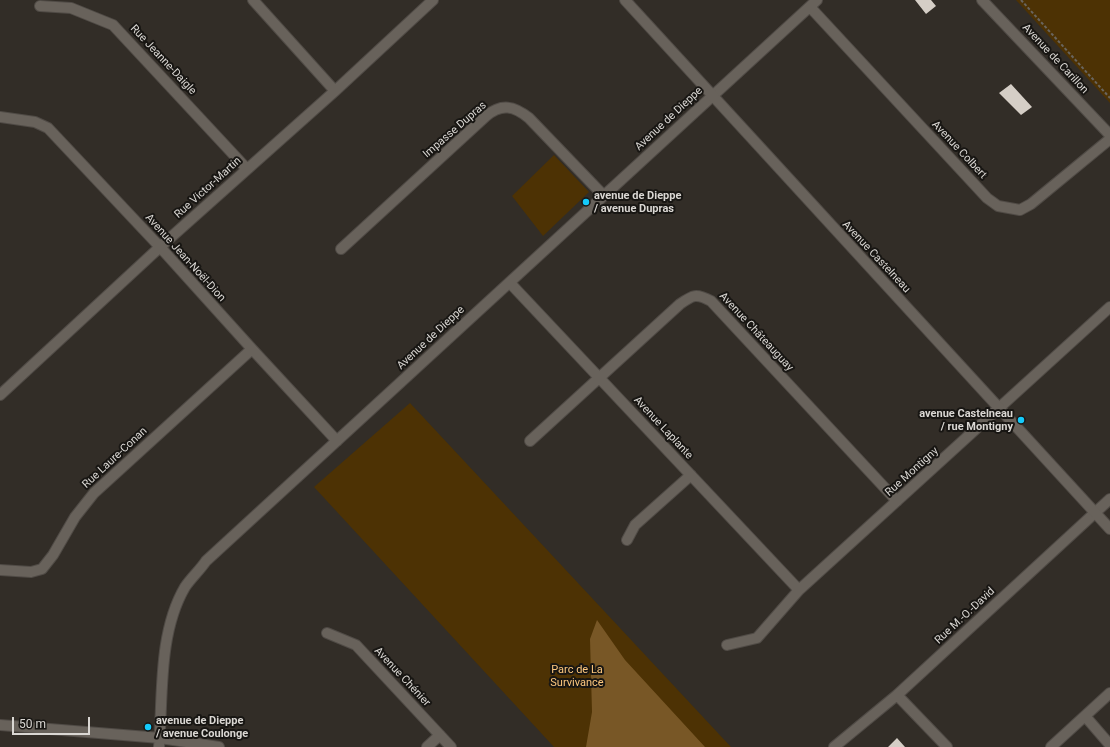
<!DOCTYPE html>
<meta charset="utf-8">
<style>
body{margin:0}
#map{position:relative;width:1110px;height:747px;overflow:hidden;background:#322d27;font-family:Roboto,sans-serif}
canvas{display:block}
.scale{position:absolute;left:12px;top:717px;width:78px;height:18px;box-sizing:border-box;border:2px solid #dad7d3;border-top:0;padding-left:5px;font-size:12px;line-height:14px;white-space:nowrap;color:#dad7d3;-webkit-text-stroke:3px #181613;paint-order:stroke}
</style>
<div id="map">
<canvas width="1110" height="747"></canvas>
<div class="scale">50 m</div>
</div>
<script>
const ctx = document.querySelector('canvas').getContext('2d');
ctx.lineJoin = 'round';
function fillPath(path, color) { ctx.fillStyle = color; ctx.fill(path, 'evenodd'); }
function strokePath(path, color, width, dash) { ctx.strokeStyle = color; ctx.lineWidth = width; ctx.lineCap = dash ? 'butt' : 'round'; ctx.setLineDash(dash || []); ctx.stroke(path); }
function drawText(font, color, halo, rows, align = 'center') {
  ctx.font = font + ' Roboto,sans-serif'; ctx.lineWidth = 4; ctx.setLineDash([]); ctx.textBaseline = 'middle'; ctx.strokeStyle = halo; ctx.fillStyle = color; for (const [text, x, y, turn = 0] of rows) {
    ctx.save(); ctx.translate(x, y); ctx.rotate((+turn || 0) * Math.PI / 180); ctx.textAlign = isNaN(turn) ? turn : align; if (halo) ctx.strokeText(text, 0, 0); ctx.fillText(text, 0, 0); ctx.restore();
  }
}
fillPath(new Path2D(`
 M1016 0H1110V103Z
 M554 155 589 192 543 236 512 196Z
 M410 403 731 747H554L314 487Z`), '#4d3204');
fillPath(new Path2D(`
 M597 620 625 660 705 747H586L592 712 590 639Z`), '#785726');
fillPath(new Path2D(`
 M915 0H931L936 6 926 14Z
 M1011 84 1032 107 1021 115 999 93Z
 M897 738 905 747H888Z`), '#d5cec6');
const minor = new Path2D(`
 M253 0 335 91
 M982 0 1110 135
 M40 6 71 8 113 25 247 169
 M810 7 987 198 998 206 1020 210 1031 204 1110 139
 M0 117 35 122 48 128 160 247 252 349 337 441
 M341 249 486 116C502 103 514 106 529 118L604 196
 M510 283 799 590
 M0 395 160 247 335 91 433 0
 M530 441 680 304C693 295 696 293 711 301L897 501
 M627 540 635 525 691 475
 M0 570 31 572 42 569 53 555 75 517 94 493 252 349
 M327 633 356 645 451 747
 M727 645 757 638 799 590 1110 307
 M897 695 947 747
 M1085 716 1110 745
 M0 725 160 738 219 747
 M159 747C163 696 158 633 185 587 191 578 200 570 206 561L817 0
 M427 747 440 735
 M834 747 897 695 1110 499
 M1051 747 1110 693`);
const tertiary = new Path2D(`
 M625 0 1110 529`);
strokePath(minor, '#504b46', 12);
strokePath(tertiary, '#504b46', 12);
strokePath(new Path2D(`
 M1021 0 1110 98`), '#69655f', 2, [3, 2]);
strokePath(minor, '#68625b', 10);
strokePath(tertiary, '#68625b', 10);
for (const [x, y, r, color] of [
 [586,202,4,"#14cafb"],
 [1021,420,4,"#14cafb"],
 [148,727,4,"#14cafb"]
]) { const dot = new Path2D(); dot.arc(x, y, r, 0, 2 * Math.PI); ctx.fillStyle = color; ctx.fill(dot); strokePath(dot, '#181613', 1.5); }
drawText('11px', '#dad7d3', '#181613', [
 ["Avenue de Carillon",1055,59,47],
 ["Rue Jeanne-Daigle",163,60,47],
 ["Avenue de Dieppe",669,119,-43],
 ["Impasse Dupras",455,130,-41],
 ["Avenue Colbert",959,150,47],
 ["Rue Victor-Martin",208,188,-42],
 ["Avenue Castelneau",876,257,47],
 ["Avenue Jean-Noël-Dion",185,258,48],
 ["Avenue Châteauguay",756,332,47],
 ["Avenue de Dieppe",431,338,-43],
 ["Avenue Laplante",663,428,47],
 ["Rue Laure-Conan",115,458,-43],
 ["Rue Montigny",912,472,-42],
 ["Rue M.-O.-David",965,616,-43],
 ["Avenue Chénier",402,677,47]
]);
drawText('bold 11px', '#dad7d3', '#181613', [
 ["avenue de Dieppe",594,196],
 ["/ avenue Dupras",594,209],
 ["avenue Castelneau",1013,414,"right"],
 ["/ rue Montigny",1013,427,"right"],
 ["avenue de Dieppe",156,721],
 ["/ avenue Coulonge",156,734]
], 'left');
drawText('11px', '#fdc87f', '#181613', [
 ["Parc de La",577,670],
 ["Survivance",577,683]
]);
</script>
